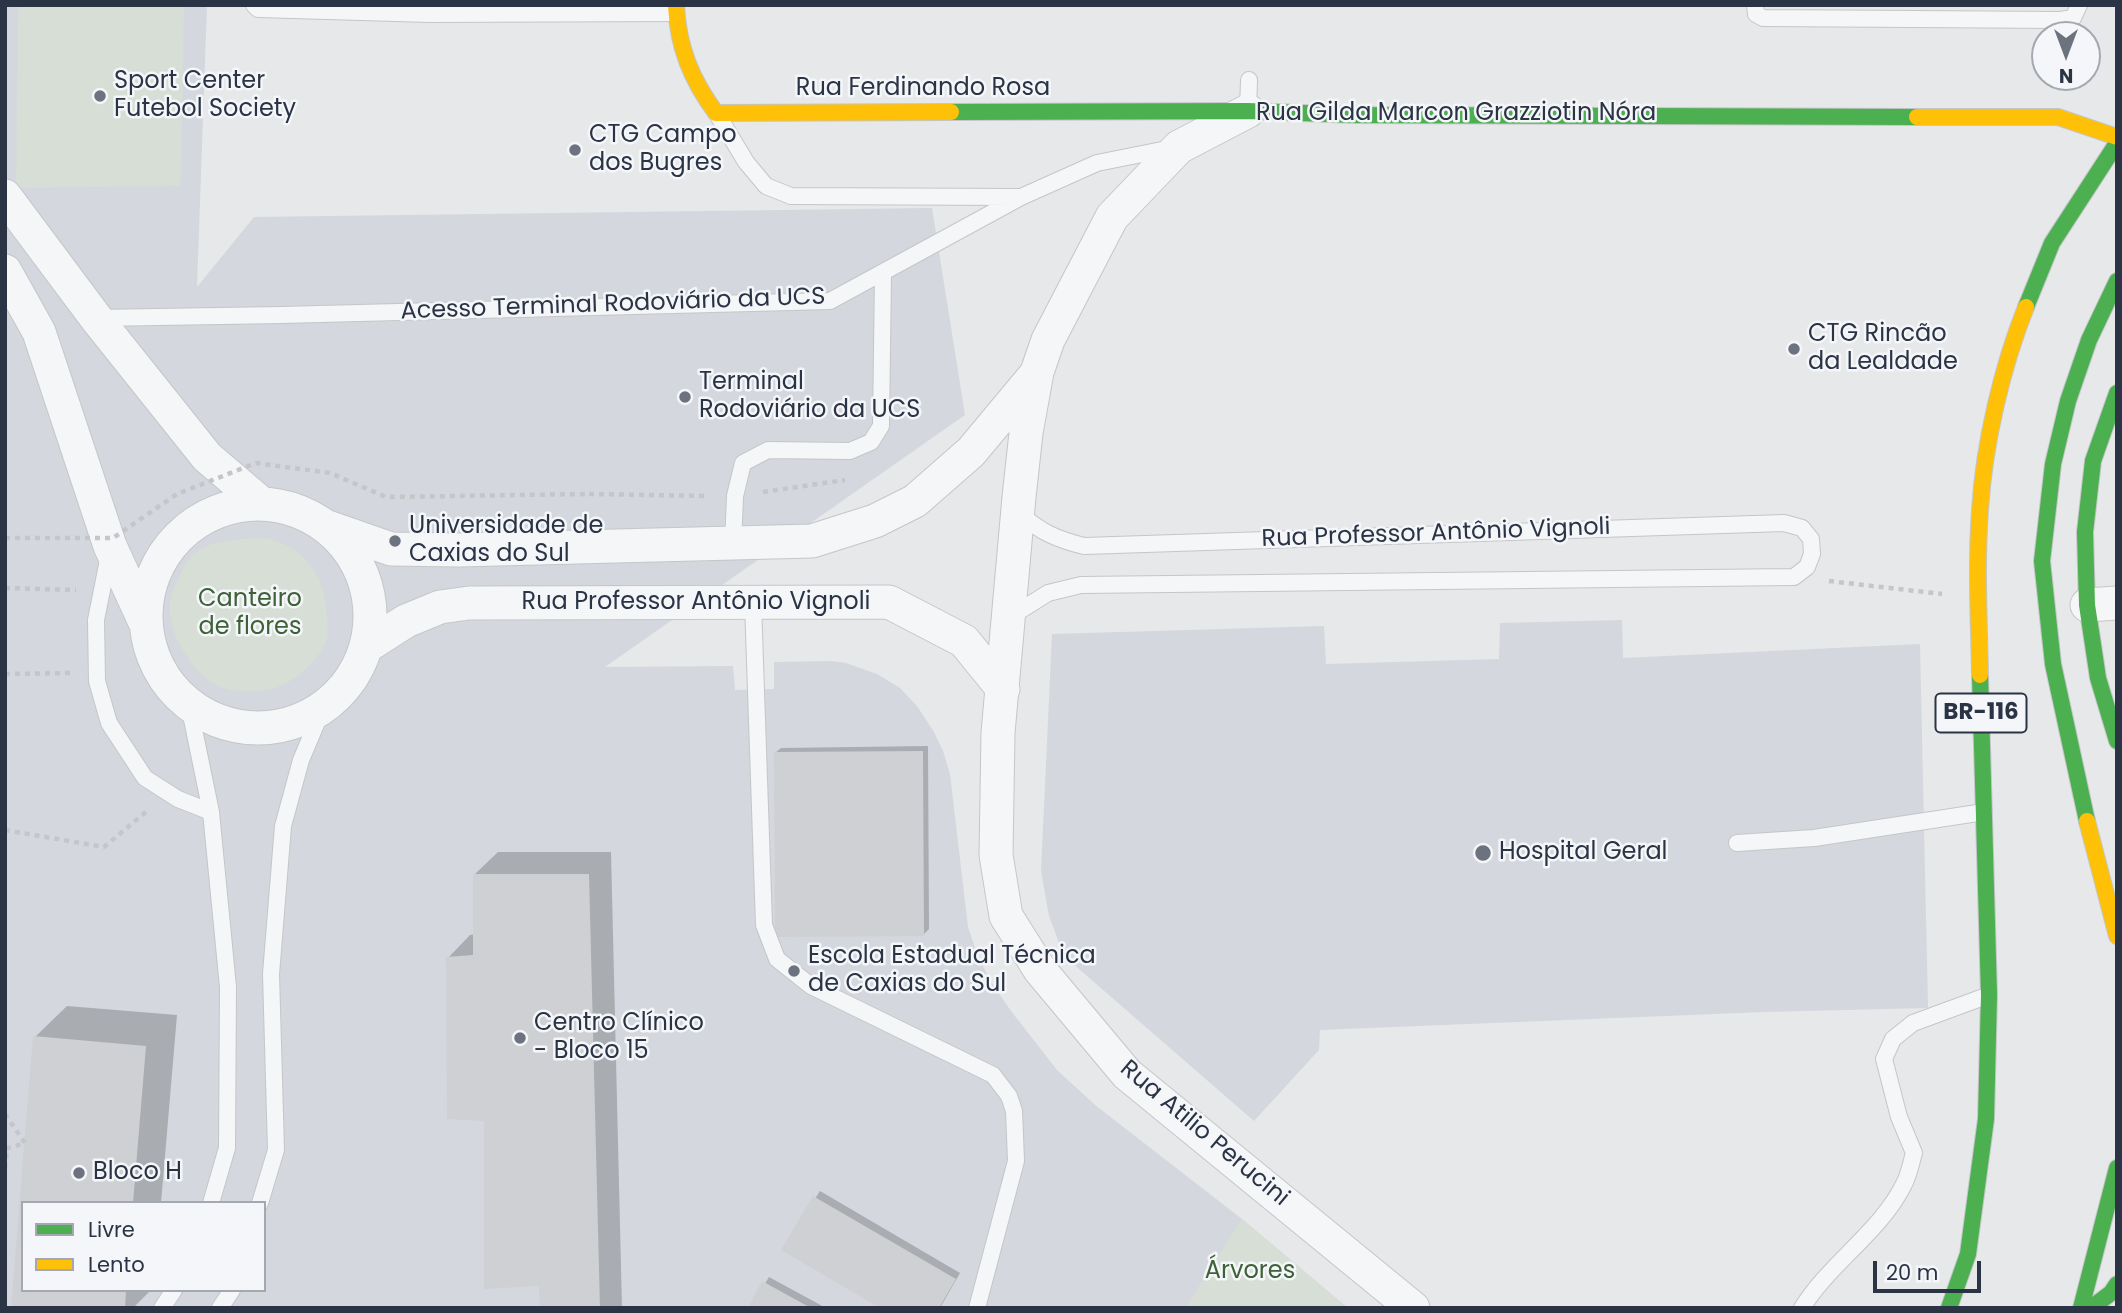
<!DOCTYPE html>
<meta charset="utf-8">
<style>
body{margin:0}
#map{position:relative;width:2122px;height:1313px;overflow:hidden;background:#e6e8ea;font-family:Poppins,sans-serif}
canvas{display:block}
.frame{position:absolute;inset:0;border:7px solid #2b3445;pointer-events:none}
.legend{position:absolute;left:21px;top:1201px;width:245px;height:91px;box-sizing:border-box;background:#f4f6f9;border:2px solid #a4a8b1;margin:0;padding:9px 12px;list-style:none;font-size:21px;color:#2b3445}
.legend li{display:flex;align-items:center;gap:14px;height:35px}
.legend b{width:35px;border:2px solid #a4a8b1}
.north{position:absolute;left:2031px;top:21px;width:70px;height:70px;box-sizing:border-box;background:#f4f6f9;border:2px solid #a4a8b1;border-radius:50%;rotate:180deg;font-size:19px;font-weight:700;line-height:28px;text-align:center;color:#2b3445}
.north::after{content:'';display:block;margin:auto;width:24px;height:32px;background:#6c737f;clip-path:polygon(50% 0,100% 100%,50% 72%,0 100%)}
.scale{position:absolute;left:1873px;top:1261px;width:108px;height:32px;box-sizing:border-box;border:4px solid #2b3445;border-top:0;padding-left:9px;font-size:21px;line-height:24px;white-space:nowrap;color:#2b3445;-webkit-text-stroke:5px #f4f6f9;paint-order:stroke}
</style>
<div id="map">
<canvas width="2122" height="1313"></canvas>
<div class="frame"></div>
<ul class="legend">
<li><b style="height:9px;background:#4caf50"></b>Livre</li>
<li><b style="height:9px;background:#ffc107"></b>Lento</li>
</ul>
<div class="north">N</div>
<div class="scale">20 m</div>
</div>
<script>
const ctx = document.querySelector('canvas').getContext('2d');
ctx.lineJoin = 'round';
function fillPath(path, color) { ctx.fillStyle = color; ctx.fill(path, 'evenodd'); }
function strokePath(path, color, width, dash) { ctx.strokeStyle = color; ctx.lineWidth = width; ctx.lineCap = dash ? 'butt' : 'round'; ctx.setLineDash(dash || []); ctx.stroke(path); }
function drawText(font, color, halo, rows, align = 'center') {
  ctx.font = font + ' Poppins,sans-serif'; ctx.lineWidth = 5; ctx.setLineDash([]); ctx.textBaseline = 'middle'; ctx.strokeStyle = halo; ctx.fillStyle = color; for (const [text, x, y, turn = 0] of rows) {
    ctx.save(); ctx.translate(x, y); ctx.rotate((+turn || 0) * Math.PI / 180); ctx.textAlign = isNaN(turn) ? turn : align; if (halo) ctx.strokeText(text, 0, 0); ctx.fillText(text, 0, 0); ctx.restore();
  }
}
fillPath(new Path2D(`
 M5 5H207L197 287 254 217 932 208 965 415 605 667 733 666 735 690 774 689V662L831 661 846 663 877 674 900 688 917 706 934 732 943 751 950 774 968 927 978 957 993 985 1011 1011 1057 1070 1095 1105 1242 1219 1348 1308H5ZM23 1203H264V1290H23Z
 M1622 620 1623 658 1920 644 1928 1008 1764 1012 1320 1030 1319 1050 1254 1121 1064 956 1049 916 1041 871 1052 634 1324 626 1326 664 1499 659 1500 623Z`), '#d4d7dd');
fillPath(new Path2D(`
 M18 5H184L181 186 16 188Z
 M244 539C252 539 262 537 270 539 308 549 327 581 327 618 327 624 329 633 327 639 321 660 290 686 269 690 254 692 229 693 216 685 190 671 163 626 171 596 173 589 177 582 180 576 184 568 187 560 194 554 206 542 227 541 244 539Z
 M1242 1219 1348 1308H1185Z`), '#d6ded6');
fillPath(new Path2D(`
 M928 746 929 929 924 934 775 753 781 748Z
 M498 852H611L622 1308H542L541 1284 486 1119 448 958 470 935 475 934V874Z
 M67 1006 177 1015 161 1203H23V1290H151L133 1308H13L35 1037Z
 M820 1191 960 1273 940 1308H883L783 1249Z
 M769 1277 826 1308H750Z`), '#0003');
fillPath(new Path2D(`
 M923 751 924 936 775 937 774 752Z
 M473 874H589L600 1308H540L539 1286 484 1289V1121L447 1119 446 957 473 955Z
 M33 1036 146 1046 133 1203H23V1290H126L125 1308H11Z
 M813 1196 956 1279 939 1308H880L781 1250Z
 M762 1281 811 1308H748Z`), '#ced0d3');
const lane = new Path2D(`
 M254 5 258 9 430 14 676 13
 M1755 5 1756 14 1763 18 2060 20 2073 18 2079 5
 M1248 111 1249 80
 M717 114 746 162 766 186 791 196 1018 197
 M96 318 281 315 830 301 1021 197 1097 163 1172 148
 M733 545 735 496 743 463 768 450 850 451 871 442 881 426 883 273
 M109 555 96 620 97 681 109 723 145 778 178 799 211 812
 M753 603 764 925 777 959 811 986 993 1075 1009 1096 1014 1111 1016 1161 977 1308
 M1010 617 1048 593 1081 585 1794 577 1807 567 1812 554 1811 539 1802 528 1784 523 1084 546C1056 539 1040 532 1018 512
 M189 705 211 812 228 987 227 1148 211 1203
 M1737 843 1814 838 1984 812
 M260 1203 276 1150 271 974 283 826 301 760 323 708
 M162 1308 174 1290
 M220 1308 232 1290
 M1802 1308C1829 1264 1882 1230 1904 1184 1909 1175 1911 1163 1914 1153L1899 1117 1884 1059 1893 1039 1913 1023 1989 995`);
const street = new Path2D(`
 M1248 111 1179 147 1112 217 1048 340 1037 372 1026 433 1019 497 998 733 996 855 1006 916 1040 970 1127 1074 1413 1308
 M5 196 96 318 207 457 261 503
 M5 271 39 332 110 546 144 620
 M146 616a112 112 0 1 1 224 0a112 112 0 1 1-224 0Z
 M328 527 391 549 459 550 812 541 875 521 915 501 971 452 1036 374
 M2087 605 2117 603
 M367 646 406 621 440 607 469 603 889 602 964 641 1003 689`);
const fast = new Path2D(`
 M951 112 1248 111 1355 115 1917 117
 M2026 307 2052 243 2117 143
 M2117 393 2093 461 2085 532 2087 605 2098 678 2117 741
 M2087 821 2053 664 2042 561 2053 464 2068 401 2089 340 2117 281
 M1949 1308 1968 1254 1986 1119 1989 995 1980 675
 M2081 1308 2117 1168
 M2091 1308 2111 1293 2117 1284`);
const slow = new Path2D(`
 M676 5C678 47 691 79 716 113L951 112
 M1917 117H2058L2117 137
 M1980 675C1979 620 1976 565 1980 510 1984 444 2002 367 2026 307
 M2087 821 2117 936`);
strokePath(lane, '#c4c6c8', 18);
strokePath(street, '#c4c6c8', 35);
strokePath(fast, '#c4c6c8', 18);
strokePath(slow, '#c4c6c8', 18);
strokePath(new Path2D(`
 M763 492 845 480
 M589 494 709 496
 M1829 581 1942 594
 M5 588 76 590
 M5 674 72 673
 M5 830 104 847 147 811
 M5 1114 25 1143 5 1149
 M5 1168 7 1149`), '#c5c6ca', 4.5, [5, 5]);
strokePath(lane, '#f5f6f7', 16);
strokePath(street, '#f5f6f7', 33);
strokePath(fast, '#4caf50', 16);
strokePath(slow, '#ffc107', 16);
strokePath(new Path2D(`
 M5 538H113L177 494 256 463 330 473 386 497 589 494`), '#c5c6ca', 4.5, [5, 5]);
for (const [x, y, r, color] of [
 [100,96,7,"#6c737f"],
 [575,150,7,"#6c737f"],
 [1794,349,7,"#6c737f"],
 [685,397,7,"#6c737f"],
 [395,541,7,"#6c737f"],
 [1483,853,9,"#6c737f"],
 [794,971,7,"#6c737f"],
 [520,1038,7,"#6c737f"],
 [79,1173,7,"#6c737f"]
]) { const dot = new Path2D(); dot.arc(x, y, r, 0, 2 * Math.PI); ctx.fillStyle = color; ctx.fill(dot); strokePath(dot, '#f4f6f9', 2.5); }
for (const [x, y, w] of [
 [1981,713,91]
]) { const box = new Path2D(); box.roundRect(x - w / 2, y - 19.5, w, 39, 5); ctx.fillStyle = '#f4f6f9'; ctx.fill(box); strokePath(box, '#2b3445', 2); }
drawText('bold 23px', '#2b3445', null, [
 ["BR-116",1981,713]
]);
drawText('24px', '#2b3445', '#f4f6f9', [
 ["Sport Center",114,82],
 ["Futebol Society",114,110],
 ["CTG Campo",589,136],
 ["dos Bugres",589,164],
 ["CTG Rincão",1808,335],
 ["da Lealdade",1808,363],
 ["Terminal",699,383],
 ["Rodoviário da UCS",699,411],
 ["Universidade de",409,527],
 ["Caxias do Sul",409,555],
 ["Hospital Geral",1499,853],
 ["Escola Estadual Técnica",808,957],
 ["de Caxias do Sul",808,985],
 ["Centro Clínico",534,1024],
 ["- Bloco 15",534,1052],
 ["Bloco H",93,1173]
], 'left');
drawText('24px', '#2b3445', '#f4f6f9', [
 ["Rua Ferdinando Rosa",923,89],
 ["Rua Gilda Marcon Grazziotin Nóra",1456,114],
 ["Acesso Terminal Rodoviário da UCS",613,305,-2],
 ["Rua Professor Antônio Vignoli",1436,534,-2],
 ["Rua Professor Antônio Vignoli",696,603],
 ["Rua Atilio Perucini",1204,1134,40]
]);
drawText('24px', '#3f6138', '#f4f6f9', [
 ["Canteiro",250,600],
 ["de flores",250,628],
 ["Árvores",1250,1272]
]);
</script>
